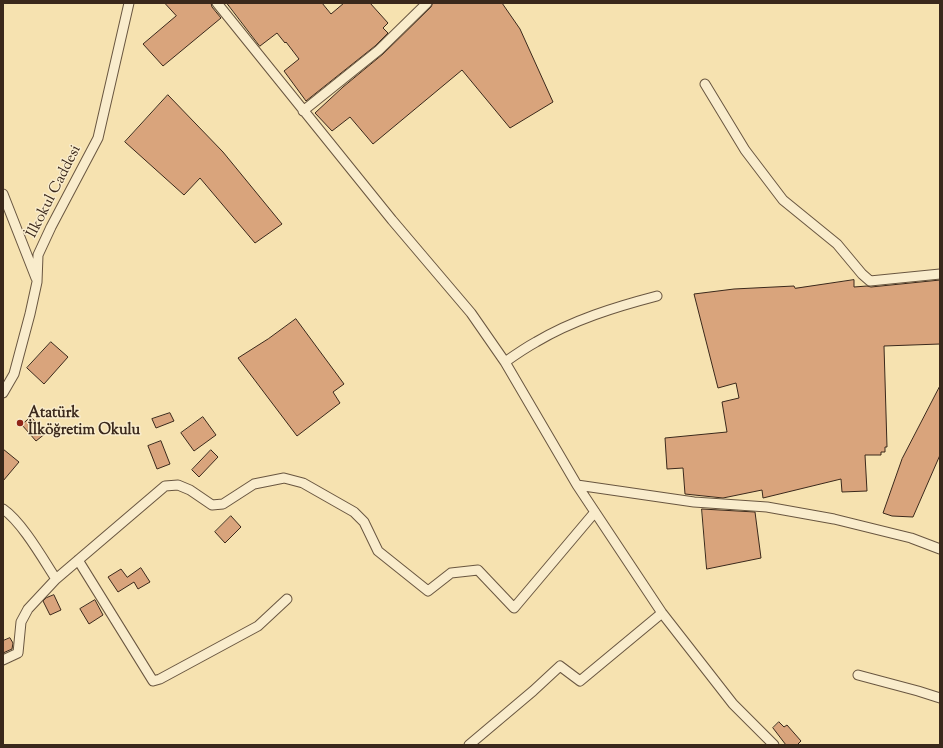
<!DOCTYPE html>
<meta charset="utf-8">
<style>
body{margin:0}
#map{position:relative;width:943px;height:748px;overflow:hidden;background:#f6e2b0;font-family:"Sorts Mill Goudy",serif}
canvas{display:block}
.frame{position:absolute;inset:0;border:4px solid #3a281b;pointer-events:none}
</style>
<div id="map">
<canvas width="943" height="748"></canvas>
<div class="frame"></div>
</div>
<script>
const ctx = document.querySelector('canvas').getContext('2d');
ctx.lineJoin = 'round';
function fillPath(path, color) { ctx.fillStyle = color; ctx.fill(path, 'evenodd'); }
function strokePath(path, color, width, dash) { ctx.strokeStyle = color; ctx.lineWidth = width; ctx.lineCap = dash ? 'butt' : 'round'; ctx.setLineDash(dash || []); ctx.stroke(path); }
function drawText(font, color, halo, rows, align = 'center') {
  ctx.font = font + ' "Sorts Mill Goudy",serif'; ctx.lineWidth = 3; ctx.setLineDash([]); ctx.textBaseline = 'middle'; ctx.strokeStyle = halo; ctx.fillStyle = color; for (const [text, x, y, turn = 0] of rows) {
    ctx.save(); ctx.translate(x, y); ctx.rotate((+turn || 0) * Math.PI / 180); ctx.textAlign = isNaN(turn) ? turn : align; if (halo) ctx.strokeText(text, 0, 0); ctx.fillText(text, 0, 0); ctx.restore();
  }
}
const building = new Path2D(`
 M165 3H211L212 7 221 18 163 66 143 44 176 16Z
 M227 3H322L331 14 344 3H370L388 23 383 28 388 33 375 46 306 101 284 71 299 59 286 42 285 43 277 33 260 46Z
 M433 3H502L520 29 553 102 510 128 462 70 373 144 350 117 332 131 315 113 343 87 383 54 431 7Z
 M168 95 223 152 282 224 255 243 200 178 184 195 125 142Z
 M854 280V287L867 286 871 287 940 280V344L884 346 887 447H885V452H881V455H865L867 491 842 492 841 479 763 498 762 490 723 498 685 494 683 468 667 469 665 438 727 432 722 402 739 398 736 383 718 388 694 294 734 289 794 286 795 288Z
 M296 319 344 384 333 392 340 403 297 436 238 358 268 339Z
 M51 342 68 357 44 384 27 368Z
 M940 386V455L913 517 892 516 883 513 902 459Z
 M170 413 174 421 156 428 152 419Z
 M31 417 46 433 36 441 22 425Z
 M203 417 216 435 194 451 181 433Z
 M161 441 170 464 157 469 148 446Z
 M3 449 19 462 3 481Z
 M211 450 218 457 199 477 192 470Z
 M702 509 755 512 761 558 707 569Z
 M231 516 241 527 225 543 215 532Z
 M141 568 150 582 138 589 134 582 118 592 108 577 121 569 127 577Z
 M54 595 61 610 50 615 43 601 46 598Z
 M95 600 103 615 89 624 80 609Z
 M10 638 13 643 12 649 3 653V641Z
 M779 722 784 727 787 725 801 741 797 745H786L773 728Z`);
fillPath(building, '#d9a47c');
strokePath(building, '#3a281b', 1);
const minor = new Path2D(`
 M217 3 392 220 471 313 505 362 577 485 662 613 733 704 774 745
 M705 84 745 150 783 200 837 244 862 274 870 281 940 274
 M303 111 379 50 427 3
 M3 194 36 278
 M505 362C515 355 525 348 536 342 573 320 615 307 657 296
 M3 393 14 374 30 314 37 282 38 255 51 227 98 138 129 3
 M577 485 694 502 767 507 834 519 911 538 940 549
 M3 509C22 522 43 559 56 579L165 486 178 485 190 490 212 505 223 504 254 484 284 478 303 483 354 512 364 522 378 551 428 591 451 573 478 570 514 608 595 512
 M78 560 153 681 160 679 258 626 287 599
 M3 660 18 653 21 622 28 609 56 579
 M858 675 918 691 940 698
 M469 745 533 691 560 666 580 681 662 613`);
strokePath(minor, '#695640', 11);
strokePath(minor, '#f9eccc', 9);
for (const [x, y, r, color] of [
 [20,423,4,"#8f2418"]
]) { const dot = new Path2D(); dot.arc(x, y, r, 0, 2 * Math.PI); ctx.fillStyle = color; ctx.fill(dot); strokePath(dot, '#f9eccc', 1.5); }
drawText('15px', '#3a281b', '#f9eccc', [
 ["İlkokul Caddesi",55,192,-63]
]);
drawText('bold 15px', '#3a281b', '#f9eccc', [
 ["Atatürk",28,414],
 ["İlköğretim Okulu",28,431]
], 'left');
</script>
